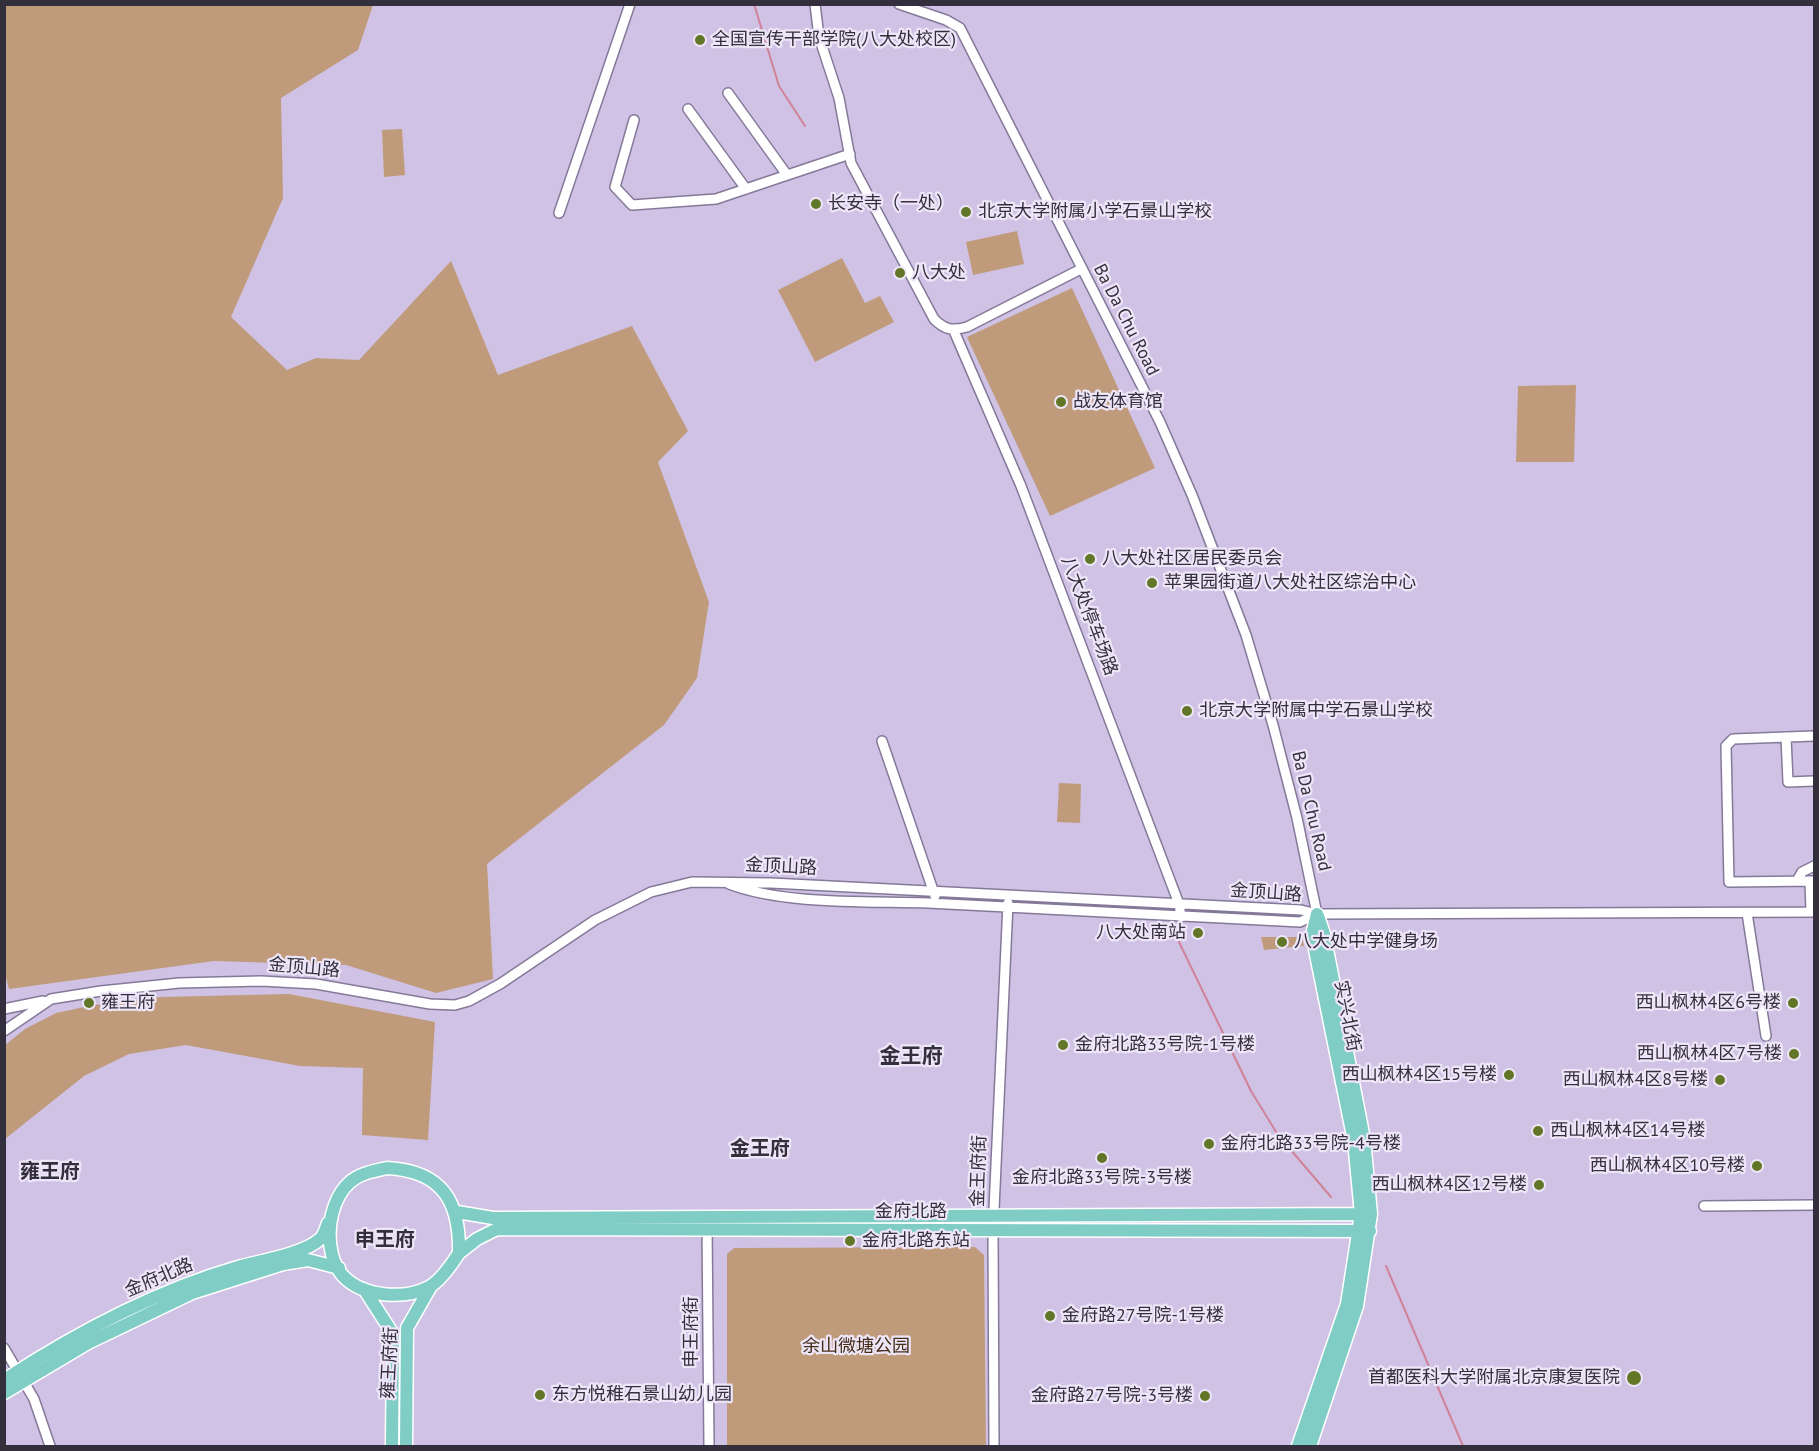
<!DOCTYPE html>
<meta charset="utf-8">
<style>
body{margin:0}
#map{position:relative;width:1819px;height:1451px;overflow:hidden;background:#cfc2e5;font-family:"PT Sans",sans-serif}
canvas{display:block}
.frame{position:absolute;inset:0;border:6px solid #342f3d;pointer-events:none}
</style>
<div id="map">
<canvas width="1819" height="1451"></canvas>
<div class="frame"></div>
</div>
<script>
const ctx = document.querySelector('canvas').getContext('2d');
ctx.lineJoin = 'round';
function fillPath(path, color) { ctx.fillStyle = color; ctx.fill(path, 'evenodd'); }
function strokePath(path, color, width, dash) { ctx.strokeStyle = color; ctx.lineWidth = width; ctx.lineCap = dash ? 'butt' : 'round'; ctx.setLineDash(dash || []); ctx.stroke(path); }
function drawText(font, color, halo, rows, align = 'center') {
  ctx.font = font + ' "PT Sans","Noto Sans SC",sans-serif'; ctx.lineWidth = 4.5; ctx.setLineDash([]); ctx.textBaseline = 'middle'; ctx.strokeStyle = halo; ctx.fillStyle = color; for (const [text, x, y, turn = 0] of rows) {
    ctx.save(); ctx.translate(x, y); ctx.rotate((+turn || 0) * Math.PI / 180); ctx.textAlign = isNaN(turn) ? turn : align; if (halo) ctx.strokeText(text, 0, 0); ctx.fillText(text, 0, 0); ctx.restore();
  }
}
fillPath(new Path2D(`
 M4 5H373L358 50 281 98 283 198 231 317 287 370 316 358 359 360 451 261 498 375 632 326 688 431 658 462 709 602 697 678 664 725 487 864 493 979 436 993 346 965 214 961 9 989 4 970Z
 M402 129 405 175 384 177 382 130Z
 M1017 231 1024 264 973 275 966 242Z
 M842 258 865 303 880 296 894 322 815 362 778 290Z
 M1072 288 1155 468 1050 516 967 337Z
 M1576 385 1574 462H1516L1518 386Z
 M1059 783 1081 784 1080 823 1057 822Z
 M1261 937H1302L1304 946 1264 950Z
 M289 994 435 1022 428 1140 362 1135 363 1068 300 1066 186 1045 129 1054 84 1076 5 1139V1045L25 1029 56 1013 94 1005 161 997Z
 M975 1247 984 1255 986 1446H727V1254L734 1248Z`), '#c09b7b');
strokePath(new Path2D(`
 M754 4 779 86 805 126
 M1178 940 1251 1091 1278 1135 1331 1197
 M1386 1266 1463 1446`), '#d08398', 2);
const minor = new Path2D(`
 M815 4 819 37 839 98 851 163 934 319C945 330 952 331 967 327L1081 269
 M899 4 946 20 960 28 1160 422 1192 495 1246 635 1273 725 1297 818 1317 914
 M728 93 787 175
 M688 109 746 189
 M634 120 615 187 632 205 716 199 850 154
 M559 213 630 4
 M954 331 1021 486 1179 904 1181 917
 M1814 736 1733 739 1726 746 1729 882 1814 881
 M1786 737 1788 782 1814 781
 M882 741 935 896
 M1797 881 1802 872 1814 866
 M1810 881 1811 912
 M729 884C784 905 868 901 928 903 1052 909 1176 916 1300 922L1317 914
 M1747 913 1766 1036
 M4 1009 43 1001
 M4 1031 51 999 101 991 179 983 261 981 316 984 430 1004 455 1005 469 1001 500 984 595 920 651 892 692 882 771 883 1301 910 1317 914 1814 912
 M1704 1206 1814 1205
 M707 1224 709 1446
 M4 1348 34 1399 50 1446
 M994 1446 993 1231 1008 903`);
const major = new Path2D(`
 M387 1168C443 1171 460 1202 459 1253 452 1264 440 1281 429 1287 404 1300 363 1297 343 1276 322 1253 327 1203 349 1183 359 1173 375 1171 387 1168Z
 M457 1212 493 1218 1371 1214
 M459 1253 477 1239 497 1229 1370 1231
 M364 1289 393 1334 392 1446
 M4 1380C76 1333 155 1291 238 1267 259 1261 304 1254 320 1239 324 1236 326 1228 328 1223
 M4 1393 88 1343 192 1293 283 1264 308 1260 339 1268
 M406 1446 407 1328 431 1286
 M1298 1446 1347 1304 1361 1214 1354 1141 1312 935 1317 914
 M1310 1446 1357 1306 1371 1214 1364 1139 1324 934 1318 916`);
strokePath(minor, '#857999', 12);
strokePath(major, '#fff', 15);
strokePath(minor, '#fff', 9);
strokePath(major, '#7fcdc4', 12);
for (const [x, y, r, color] of [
 [700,40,6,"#617626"],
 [816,204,6,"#617626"],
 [966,212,6,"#617626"],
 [900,273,6,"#617626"],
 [1061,402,6,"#617626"],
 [1090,559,6,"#617626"],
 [1152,583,6,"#617626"],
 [1187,711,6,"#617626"],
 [1198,933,6,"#617626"],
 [1282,942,6,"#617626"],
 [89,1003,6,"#617626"],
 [1793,1003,6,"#617626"],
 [1063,1045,6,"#617626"],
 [1794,1054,6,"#617626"],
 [1509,1075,6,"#617626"],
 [1720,1080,6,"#617626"],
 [1538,1131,6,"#617626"],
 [1209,1144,6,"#617626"],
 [1102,1158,6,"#617626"],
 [1757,1166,6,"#617626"],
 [1539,1185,6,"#617626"],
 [850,1241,6,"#617626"],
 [1050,1316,6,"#617626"],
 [1634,1378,8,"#617626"],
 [540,1395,6,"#617626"],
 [1205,1396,6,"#617626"]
]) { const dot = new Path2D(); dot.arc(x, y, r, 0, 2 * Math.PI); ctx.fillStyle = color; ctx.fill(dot); strokePath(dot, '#ede6f8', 2); }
drawText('18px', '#342f3d', '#ede6f8', [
 ["全国宣传干部学院(八大处校区)",712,40],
 ["长安寺（一处）",828,204],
 ["北京大学附属小学石景山学校",978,212],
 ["八大处",912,273],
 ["战友体育馆",1073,402],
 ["八大处社区居民委员会",1102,559],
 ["苹果园街道八大处社区综治中心",1164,583],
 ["北京大学附属中学石景山学校",1199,711],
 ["八大处南站",1186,933,"right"],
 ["八大处中学健身场",1294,942],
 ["雍王府",101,1003],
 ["西山枫林4区6号楼",1781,1003,"right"],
 ["金府北路33号院-1号楼",1075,1045],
 ["西山枫林4区7号楼",1782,1054,"right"],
 ["西山枫林4区15号楼",1497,1075,"right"],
 ["西山枫林4区8号楼",1708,1080,"right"],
 ["西山枫林4区14号楼",1550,1131],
 ["金府北路33号院-4号楼",1221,1144],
 ["西山枫林4区10号楼",1745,1166,"right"],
 ["金府北路33号院-3号楼",1102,1178,"center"],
 ["西山枫林4区12号楼",1527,1185,"right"],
 ["金府北路东站",862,1241],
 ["金府路27号院-1号楼",1062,1316],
 ["首都医科大学附属北京康复医院",1620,1378,"right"],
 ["东方悦稚石景山幼儿园",552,1395],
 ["金府路27号院-3号楼",1193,1396,"right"]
], 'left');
drawText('18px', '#342f3d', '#ede6f8', [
 ["Ba Da Chu Road",1126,320,63],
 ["八大处停车场路",1089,616,69],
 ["Ba Da Chu Road",1311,811,77],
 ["金顶山路",781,867,3],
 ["金顶山路",1266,893,4],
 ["金顶山路",304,968,5],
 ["实兴北街",1347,1016,79],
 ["金王府街",979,1171,-88],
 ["金府北路",911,1212],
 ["金府北路",159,1278,-23],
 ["申王府街",692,1332,-90],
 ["雍王府街",390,1363,-87]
]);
drawText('18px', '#452d15', '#ede6f8', [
 ["余山微塘公园",856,1347]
]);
drawText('bold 20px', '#342f3d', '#ede6f8', [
 ["金王府",760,1149],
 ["雍王府",50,1172],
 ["申王府",385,1240]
]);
drawText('bold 21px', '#342f3d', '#ede6f8', [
 ["金王府",911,1057]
]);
</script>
